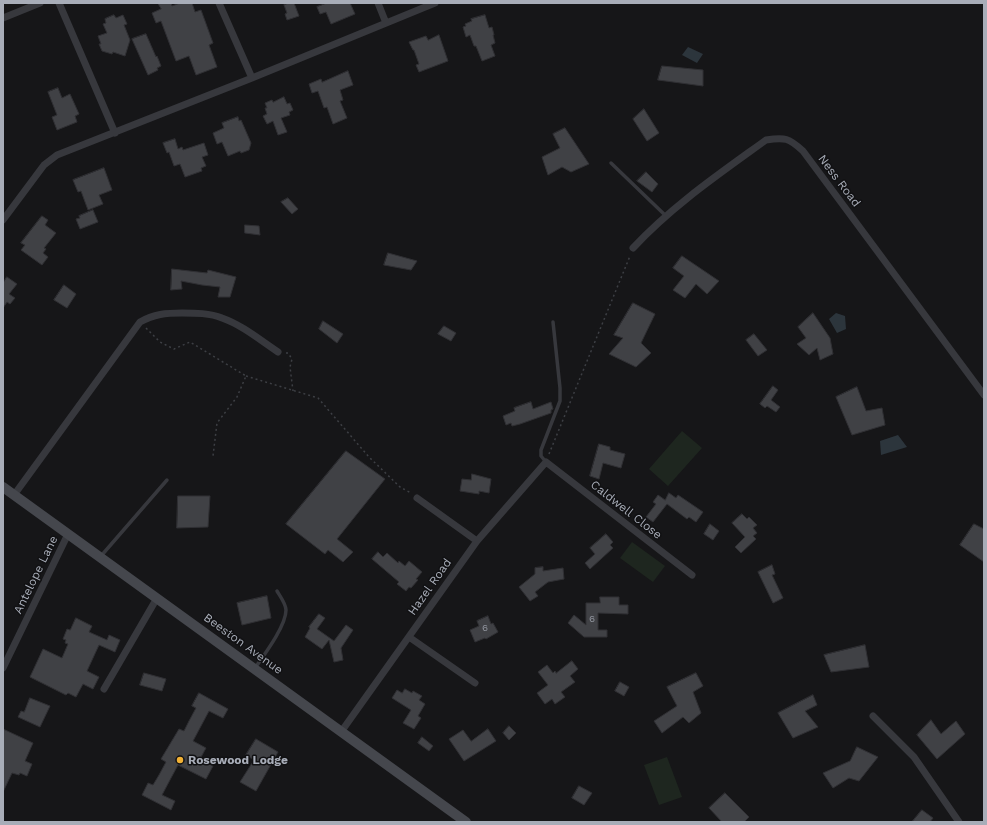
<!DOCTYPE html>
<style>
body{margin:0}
#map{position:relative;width:987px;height:825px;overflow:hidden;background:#161618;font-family:"Work Sans",sans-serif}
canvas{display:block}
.frame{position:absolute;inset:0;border:4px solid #a8adb8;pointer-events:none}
</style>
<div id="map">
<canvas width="987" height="825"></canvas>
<div class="frame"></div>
</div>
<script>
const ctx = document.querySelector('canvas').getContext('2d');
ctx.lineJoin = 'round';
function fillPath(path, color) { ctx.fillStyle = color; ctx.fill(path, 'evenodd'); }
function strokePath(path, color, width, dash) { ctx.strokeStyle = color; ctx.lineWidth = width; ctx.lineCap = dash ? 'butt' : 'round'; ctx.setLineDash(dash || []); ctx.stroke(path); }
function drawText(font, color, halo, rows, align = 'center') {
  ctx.font = font + ' "Work Sans",sans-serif'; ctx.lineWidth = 3; ctx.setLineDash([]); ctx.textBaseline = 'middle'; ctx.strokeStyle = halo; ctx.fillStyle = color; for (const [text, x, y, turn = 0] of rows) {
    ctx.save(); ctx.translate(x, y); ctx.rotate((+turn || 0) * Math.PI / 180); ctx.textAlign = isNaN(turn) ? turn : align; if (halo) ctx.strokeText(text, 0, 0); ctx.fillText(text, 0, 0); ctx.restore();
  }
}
fillPath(new Path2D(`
 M682 431 702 448 668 486 649 469Z
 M632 542 665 566 653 582 620 558Z
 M667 757 682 797 659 805 644 765Z`), '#1e261f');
fillPath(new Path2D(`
 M688 47 703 54 697 63 682 55Z
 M836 313 845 316 846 329 837 333 829 319Z
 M898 435 907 447 881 455 880 441Z`), '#2c353c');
const building = new Path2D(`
 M158 3H171L172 6 180 3H192L195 12 201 10 213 43 209 45 217 67 196 75 189 56 176 61 161 21 156 23 152 13 161 9Z
 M289 3H294L299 16 287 20 285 14 287 13 284 5Z
 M327 3H350L355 14 331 24 326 12 320 14 317 7Z
 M114 15 116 18 123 15 127 24 124 25 130 40 125 56 113 52 112 54 102 51 99 44H101L98 36 107 33 103 24 106 23 105 19Z
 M485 15 489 28 492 27 494 35H493L495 43 491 45 495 56 482 61 476 46H474L470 35 466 37 463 27 466 26 465 24 472 21 471 19Z
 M146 34 156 57 157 56 161 66 157 68 158 70 148 75 132 39Z
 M439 35 448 61 419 72 416 65 419 64 414 50H413L409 42 426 36 428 40Z
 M662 66 703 70V86L658 80Z
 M348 71 353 85 340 90 343 100 340 101 347 118 333 124 327 107 324 108 318 91 312 93 309 84 321 79 322 82Z
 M58 88 62 98 70 94 79 114 75 116 77 122 57 130 52 117 57 115 48 92Z
 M284 97 287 104 290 103 293 110 289 112 290 115 281 118 287 132 278 135 273 121 267 124 263 116 267 114 265 108H267L265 103 272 100 273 102Z
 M644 109 659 133 647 141 633 119Z
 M238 117 239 121 241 120 251 143 249 150 241 153 240 151 228 156 222 142 217 144 213 133 224 128 222 123Z
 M565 128 589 164 571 172 562 167 548 175 542 157 560 148 553 134Z
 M175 139 178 149 182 147 183 150 204 143 208 155 202 157 206 166 201 168 202 171 185 177 180 164 174 166 169 152 167 153 163 143Z
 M104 168 112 190 99 195 103 204 88 210 81 191 78 192 73 180Z
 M646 172 658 184 652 192 637 181Z
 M288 198 298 209 292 214 281 202Z
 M93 210 98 222 80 229 76 219 80 218 79 216Z
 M42 216 48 220 45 225 56 233 44 248 46 249 43 253 48 257 42 265 21 250 25 245 21 243Z
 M245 225 259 226 260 235 245 233Z
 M388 253 417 261 411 270 384 265Z
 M682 256 719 281 707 294 696 284 685 298 673 290 684 276 673 268Z
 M172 269 207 273 208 270 236 277 230 297H218L220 287 202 285 181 281 182 289 171 290Z
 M7 277 17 284 9 294 15 298 10 304 7 302 3 308V283Z
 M64 285 76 294 67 308 54 300Z
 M633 303 655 314 641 343 651 353 636 367 609 354 623 338 614 335Z
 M813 313 830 338 833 354 820 360 817 348 809 355 797 344 806 338 798 327Z
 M323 321 343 334 337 343 319 329Z
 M444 326 456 333 451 341 438 334Z
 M754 334 767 350 758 356 746 340Z
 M773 386 778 390 771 400 780 407 776 412 767 406 765 408 760 404Z
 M857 387 866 411 882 408 885 425 852 435 836 397Z
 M531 402 533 409 551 402 553 409 551 410V413L520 424 512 426 511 423 506 425 503 416 515 411 514 408Z
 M599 444 610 447V450L625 454 621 468 603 463 599 479 590 476Z
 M346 451 385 479 337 539 353 552 343 562 328 550 325 554 286 524Z
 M472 474 491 479 489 493 479 491V494L460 491 462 479 471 480Z
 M669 493 676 498 678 495 703 512 696 522 689 517 687 519 667 504 653 522 646 517 656 504 653 502 658 495 665 500Z
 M178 496H210L208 527 177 528Z
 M742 514 747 519 749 517 757 525 753 528 757 533 753 536 756 539 741 553 735 547 745 537 732 523Z
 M710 524 719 531 713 540 704 534Z
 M974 524 984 529V562L960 545Z
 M606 534 613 542 610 545 613 548 590 569 585 563 595 554 590 548Z
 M378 552 383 557 387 553 398 563 399 561 405 566 409 561 422 572 416 579 418 580 411 588 409 587 406 591 397 584 399 582 372 559Z
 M772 565 775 574 772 575 783 598 773 603 758 572Z
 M543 567V571L563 568 564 579 548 582 535 592 538 596 530 601 519 587 535 574V568Z
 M267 596 271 618 242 625 237 603Z
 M600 597H619V605H628V614L598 613V630H607V637H584L568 623 574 615 586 625V603H600Z
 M319 614 325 618 317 629 334 641 346 625 353 630 341 648 343 660 334 662 329 640 322 649 305 637 310 628 309 627Z
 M488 616 491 624 493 623 498 632 486 639 485 638 475 642 470 630 479 626 477 621Z
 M76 618 92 626 89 632 107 640 109 635 120 640 115 652 99 645 87 671 99 677 93 689 83 684 76 697 68 693 66 695 30 677 43 649 62 658 68 644 65 643 66 640 63 639 67 629 70 630Z
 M865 645 869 667 831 672 824 655Z
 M572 661 578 669 570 676 575 682 561 692 565 697 555 704 552 699 545 704 537 693 548 685 538 672 547 665 553 673 555 671 556 673Z
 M144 673 166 679 162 691 140 685Z
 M696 673 703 686 693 692 701 713 689 723 683 717 662 733 654 721 677 706 667 687Z
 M620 682 629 687 624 696 615 691Z
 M405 689 412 693 413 691 422 696 419 700 425 704 418 716 421 718 414 729 403 723 411 710 392 698 397 690 402 693Z
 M199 693 228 709 223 718 209 711 193 741 206 748 200 759 213 766 206 779 178 765 171 778 162 795 175 801 171 810 142 795 148 783 153 785 159 775 166 762 161 759 179 729 184 731 189 721 196 708 192 706Z
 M813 695 817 705 805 711 818 727 793 738 778 713Z
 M30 698 50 706 40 727 18 717 21 711 24 712Z
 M931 720 941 734 956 721 965 734 937 759 917 735Z
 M509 726 516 733 509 740 503 733Z
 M3 729 33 743 25 761 32 764 27 776 20 773 19 775 12 773 3 792Z
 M488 729 496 741 464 761 449 739 463 730 471 741Z
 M422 737 433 746 429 751 418 743Z
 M256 739 278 752 256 791 240 782 254 760 246 755Z
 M857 747 878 757 859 781 849 778 833 788 823 773 850 761Z
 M579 786 592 793 584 805 572 798Z
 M725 793 749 817 744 822H722L709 808Z
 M922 810 933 818 930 822H912Z`);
fillPath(building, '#404145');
strokePath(building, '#303034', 1);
strokePath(new Path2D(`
 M146 328 160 342 174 349 190 342 246 376 237 397 217 423 213 456
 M286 353H288L292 359 290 367 293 391
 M246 376 318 398 369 457 400 487 411 493
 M549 454 630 256`), '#3d3f44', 1.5, [2, 3]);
strokePath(new Path2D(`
 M611 163 666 216
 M546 462 541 456V450L560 401V388L553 322
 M101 556 167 480
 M255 668C264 655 286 626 286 610 286 604 280 596 277 591`), '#37383d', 3.5);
strokePath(new Path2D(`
 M59 3 115 133
 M219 3 252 78
 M378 3 386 23
 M3 18 40 3
 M3 220 44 165 57 155 252 78 435 3
 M633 248C672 206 719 174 766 140 785 137 789 138 803 151L984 395
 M14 495 140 322C154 314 166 313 182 313 195 313 210 313 222 318 242 325 260 340 278 352
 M417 498 477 541
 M409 637 475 683
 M3 668 68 534
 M104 689 157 598
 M873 716 914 757 959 822
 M341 732 477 541 546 462 692 575`), '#37383d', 7);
strokePath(new Path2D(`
 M3 487 466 822`), '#45474d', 10);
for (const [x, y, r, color] of [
 [180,760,4,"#f2b134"]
]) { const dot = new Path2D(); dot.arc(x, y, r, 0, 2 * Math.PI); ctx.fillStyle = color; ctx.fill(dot); strokePath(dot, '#111113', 1.5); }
drawText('10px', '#8e929b', null, [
 ["6",592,619],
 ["6",485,628]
]);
drawText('12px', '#a8adb8', '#111113', [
 ["Ness Road",839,181,53],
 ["Caldwell Close",626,510,38],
 ["Antelope Lane",36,575,-64],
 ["Hazel Road",430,587,-55],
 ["Beeston Avenue",243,644,36]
]);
drawText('bold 12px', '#a8adb8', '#111113', [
 ["Rosewood Lodge",188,760]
], 'left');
</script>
